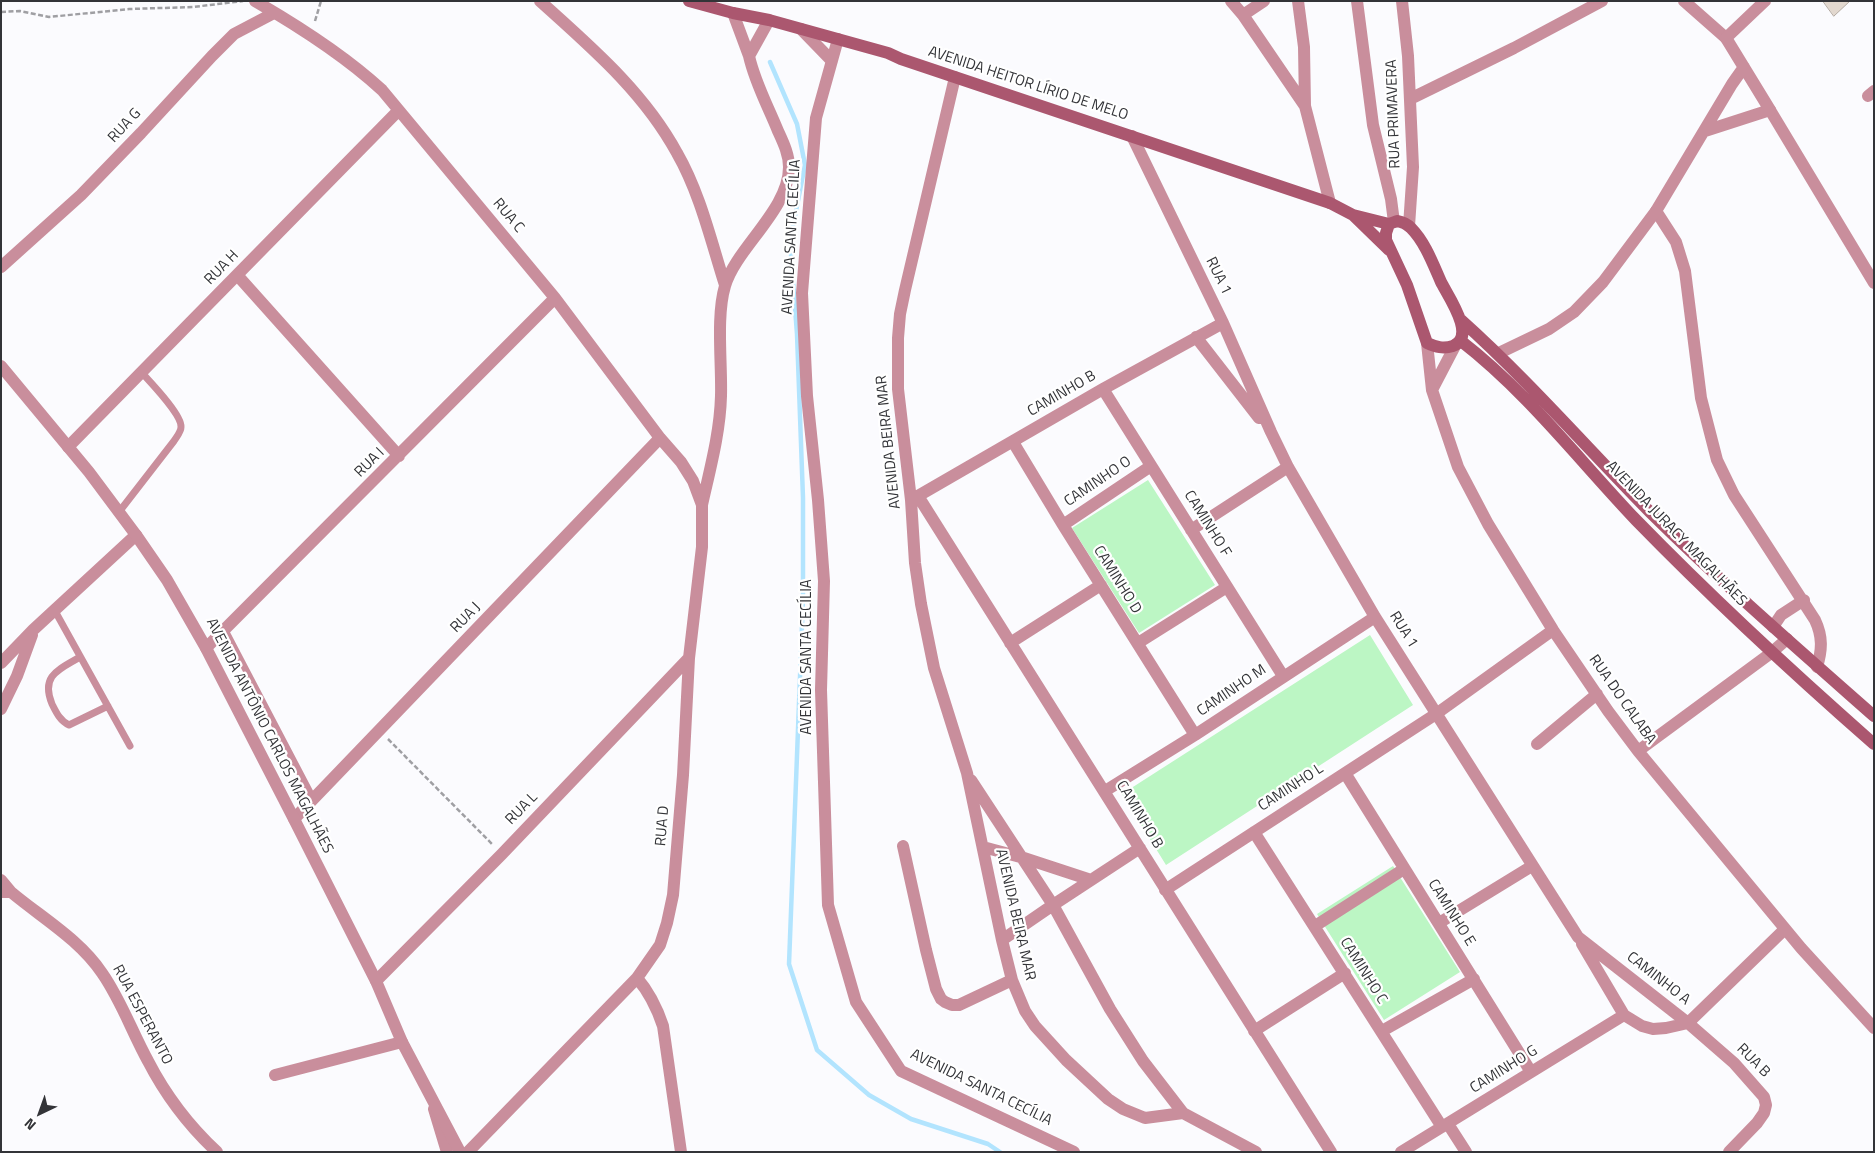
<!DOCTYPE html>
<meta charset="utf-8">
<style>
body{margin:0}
#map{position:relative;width:1875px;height:1153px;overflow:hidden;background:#fbfbfe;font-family:"Titillium Web",sans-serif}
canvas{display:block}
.frame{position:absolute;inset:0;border:2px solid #333438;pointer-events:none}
.north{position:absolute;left:15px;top:1088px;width:50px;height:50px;-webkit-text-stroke:4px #fff;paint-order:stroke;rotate:222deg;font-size:14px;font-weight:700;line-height:20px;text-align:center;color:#333438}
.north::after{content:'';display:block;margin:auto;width:18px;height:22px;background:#333438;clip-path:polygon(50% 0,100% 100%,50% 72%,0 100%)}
</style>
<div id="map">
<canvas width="1875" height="1153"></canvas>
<div class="frame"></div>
<div class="north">N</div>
</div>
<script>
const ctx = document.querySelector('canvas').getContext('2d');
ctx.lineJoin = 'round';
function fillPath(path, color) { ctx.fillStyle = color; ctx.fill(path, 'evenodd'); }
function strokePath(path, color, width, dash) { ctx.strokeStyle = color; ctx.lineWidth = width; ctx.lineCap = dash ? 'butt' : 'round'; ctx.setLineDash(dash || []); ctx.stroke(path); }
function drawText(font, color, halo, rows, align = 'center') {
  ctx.font = font + ' "Titillium Web",sans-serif'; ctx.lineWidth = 4.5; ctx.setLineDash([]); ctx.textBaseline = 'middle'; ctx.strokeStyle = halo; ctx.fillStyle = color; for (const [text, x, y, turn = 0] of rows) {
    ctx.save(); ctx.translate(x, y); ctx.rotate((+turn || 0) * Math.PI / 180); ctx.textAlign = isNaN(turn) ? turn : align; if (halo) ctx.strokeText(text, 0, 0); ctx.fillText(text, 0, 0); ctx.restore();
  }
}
fillPath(new Path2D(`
 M1148 480 1215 585 1139 633 1072 528Z
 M1370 635 1413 705 1166 865 1122 794Z
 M1393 866 1460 972 1384 1020 1317 914Z`), '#bcf6c4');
strokePath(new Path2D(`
 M770 62 797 124 805 165 790 241 797 334 803 498V599L789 964 817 1050 869 1095 911 1119 988 1144 1000 1152`), '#b2e4fe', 4.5);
const building = new Path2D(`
 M1823 1H1850L1834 16Z`);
fillPath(building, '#e2d8cf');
strokePath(building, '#b4aaa2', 1);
strokePath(new Path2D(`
 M1 12 20 11 49 17 129 9 193 7 243 1
 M315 21 321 1
 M388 739 493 845`), '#9f9fa3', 2.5, [5, 2.5]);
strokePath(new Path2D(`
 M119 512 174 441C177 436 181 432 181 427 182 415 151 383 142 373
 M55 611 130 746
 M225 630 314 800
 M80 657C60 669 40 675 52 704 56 712 60 721 69 725L108 706`), '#c98e9c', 7);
strokePath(new Path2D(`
 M255 1C300 27 344 55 382 90L555 298 660 438 681 462 693 481 702 505V547L689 658 683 775 673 895 667 923 660 945 637 978 468 1152
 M540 1C591 47 644 92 677 153 700 193 711 241 725 285
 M1231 1 1243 15 1305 106 1330 203
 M1298 1 1304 47 1305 106
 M1357 1 1373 125 1391 199 1394 222
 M1402 1 1408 56 1413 167 1409 226
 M1684 1 1726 38
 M733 13 749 56
 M1243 15 1264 1
 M801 29 832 61
 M838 39 816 118 802 293 807 396 818 500 824 581 821 690 828 905 856 1002 901 1071 1074 1152
 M955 77 905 290 900 314 898 338V389L911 500 915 563 921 604 934 668 967 773 1002 940 1012 980 1025 1011 1035 1026 1066 1060 1108 1099 1123 1109 1145 1118 1183 1113
 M1868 96 1874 91
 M1410 99 1514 48 1602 1
 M1770 110 1874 283
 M1132 136 1223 323 1271 432 1288 467 1375 617 1578 937 1688 1023 1734 1063 1764 1097 1766 1105 1764 1113 1757 1123 1729 1152
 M1656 211 1676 242 1685 271 1701 398 1717 460 1734 495 1815 620C1823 637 1822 650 1817 667
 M1 267 81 195 141 133 212 56 234 34 274 13
 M238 276 399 456
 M1196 337 1259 418
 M1427 343 1432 390 1458 467 1488 524 1553 630 1608 711 1638 751 1801 948 1874 1028
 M1103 389 1283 676
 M1432 390 1456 344
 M1013 442 1063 525 1195 735
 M68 447 398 111
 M918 496 1331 1152
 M911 500 1103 389 1223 323
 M702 505C710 469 720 433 721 396 722 364 716 316 725 286 736 248 789 210 789 167 789 154 783 142 778 131 768 106 755 83 749 56L769 20
 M1063 525 1151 466
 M1191 530 1288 467
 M1773 627 1781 615 1804 600
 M1010 643 1101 585
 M1138 643 1227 587
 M206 648 555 298
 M1 663 33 630 136 535
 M1 709 17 676 32 635
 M1537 744 1597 694
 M1638 751 1771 653 1787 639
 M1345 773 1531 1072
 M971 780 1053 905 1110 1009 1143 1061 1183 1113 1256 1152
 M1105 791 1195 735 1375 617
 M294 819 660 438
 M1254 832 1442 1127
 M903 846 926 950 936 989 941 999 945 1002 952 1005H959L1012 980
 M983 847 1024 858 1091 880
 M1 880 11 892
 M1165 890 1436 714 1553 630
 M1 892H11C42 918 79 939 102 973 121 1000 132 1032 148 1061 166 1096 188 1125 217 1152
 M1439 923 1532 866
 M1315 926 1404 869
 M1002 940 1053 905 1140 848
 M1582 944 1624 1015 1642 1026 1653 1029 1666 1028 1688 1023 1785 929
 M637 978C650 993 657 1008 663 1026L681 1152
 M376 981 502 854 689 658
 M1254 1031 1345 973
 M1382 1031 1474 979
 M275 1075 402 1042
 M434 1109 447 1152
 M1448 1124 1466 1152
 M1401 1152 1624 1015`), '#c98e9c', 12);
strokePath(new Path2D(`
 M1705 131 1770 110 1726 38 1765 1
 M1499 353 1549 329 1574 312 1603 282 1656 211 1732 84 1744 67
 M1 366 89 472 136 535 167 580 206 648 294 819 376 981 402 1042 460 1152`), '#c98e9c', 12);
strokePath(new Path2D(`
 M689 1 733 13 769 20 888 53 901 59 1330 203 1353 215 1389 224
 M1353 215 1389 250
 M1397 221C1403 222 1407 224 1411 228 1425 242 1433 264 1441 282 1448 296 1477 337 1453 346 1443 349 1436 347 1427 343L1407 285 1386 240V233L1389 224Z
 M1461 320C1528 380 1587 448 1650 512 1722 583 1798 649 1874 716
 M1461 341C1527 392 1579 460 1636 520 1712 598 1792 672 1874 744`), '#ab576f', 12);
drawText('15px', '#333438', '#fff', [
 ["AVENIDA HEITOR LÍRIO DE MELO",1028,84,18],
 ["RUA PRIMAVERA",1394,114,-92],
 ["RUA G",125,126,-47],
 ["RUA C",508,216,50],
 ["AVENIDA SANTA CECÍLIA",792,237,-87],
 ["RUA H",222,268,-46],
 ["RUA 1",1218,276,64],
 ["CAMINHO B",1062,394,-30],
 ["AVENIDA BEIRA MAR",889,442,-96],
 ["RUA I",370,463,-45],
 ["CAMINHO O",1098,482,-34],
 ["CAMINHO F",1207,524,58],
 ["AVENIDA JURACY MAGALHÃES",1676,534,46],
 ["CAMINHO D",1117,580,58],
 ["RUA J",466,618,-46],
 ["RUA 1",1403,630,58],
 ["AVENIDA SANTA CECÍLIA",807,657,-90],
 ["CAMINHO M",1232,691,-34],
 ["RUA DO CALABA",1622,700,55],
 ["AVENIDA ANTÔNIO CARLOS MAGALHÃES",269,736,63],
 ["CAMINHO L",1291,788,-33],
 ["RUA L",522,809,-46],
 ["CAMINHO B",1139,815,59],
 ["RUA D",663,826,-85],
 ["CAMINHO E",1451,913,58],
 ["AVENIDA BEIRA MAR",1015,915,77],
 ["CAMINHO C",1363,971,58],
 ["CAMINHO A",1658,979,38],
 ["RUA ESPERANTO",142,1015,62],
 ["RUA B",1753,1061,45],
 ["CAMINHO G",1504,1070,-32],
 ["AVENIDA SANTA CECÍLIA",981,1088,26]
]);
</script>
